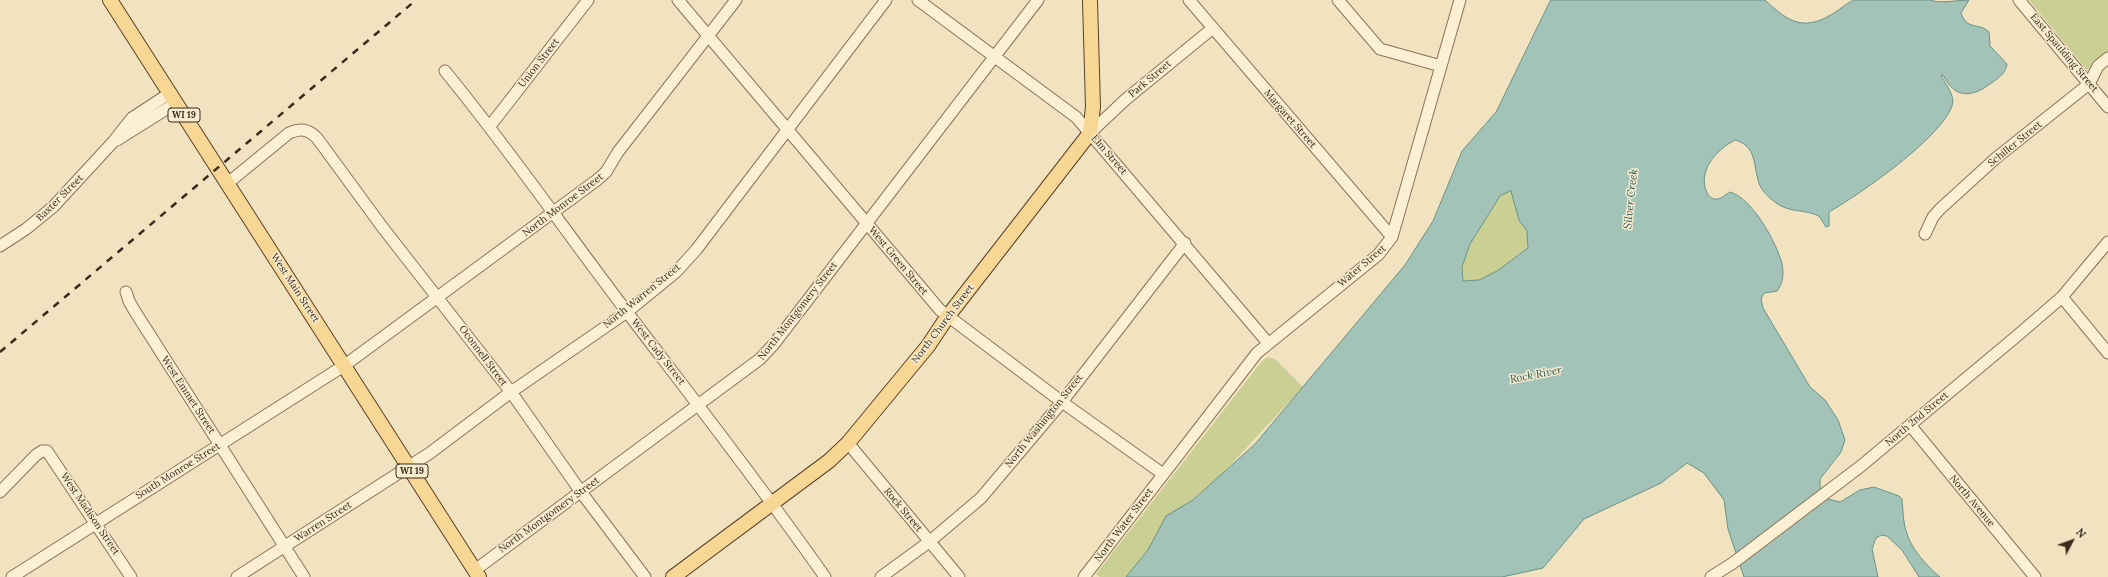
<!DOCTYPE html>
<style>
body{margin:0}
#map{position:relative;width:2108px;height:577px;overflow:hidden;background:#f1e2c0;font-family:Lora,serif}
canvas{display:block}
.north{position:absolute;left:2052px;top:521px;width:40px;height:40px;-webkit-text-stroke:3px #f8ecd0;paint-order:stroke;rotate:49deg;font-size:11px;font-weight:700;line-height:16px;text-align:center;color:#3a2a1c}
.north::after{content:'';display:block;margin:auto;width:14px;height:18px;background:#3a2a1c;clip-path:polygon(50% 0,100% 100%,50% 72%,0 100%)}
</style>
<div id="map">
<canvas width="2108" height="577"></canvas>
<div class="north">N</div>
</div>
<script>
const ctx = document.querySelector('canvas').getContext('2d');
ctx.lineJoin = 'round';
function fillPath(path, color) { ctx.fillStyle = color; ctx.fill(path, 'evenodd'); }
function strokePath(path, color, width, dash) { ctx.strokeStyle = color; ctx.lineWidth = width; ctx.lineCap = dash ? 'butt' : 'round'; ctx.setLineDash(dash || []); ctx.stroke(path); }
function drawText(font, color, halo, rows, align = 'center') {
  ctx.font = font + ' Lora,serif'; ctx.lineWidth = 3; ctx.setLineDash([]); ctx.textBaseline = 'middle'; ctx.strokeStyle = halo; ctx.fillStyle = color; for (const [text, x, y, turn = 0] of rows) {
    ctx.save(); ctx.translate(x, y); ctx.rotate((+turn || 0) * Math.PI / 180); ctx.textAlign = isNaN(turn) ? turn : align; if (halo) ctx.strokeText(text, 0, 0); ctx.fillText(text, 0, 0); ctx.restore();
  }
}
fillPath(new Path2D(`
 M2029 0H2108V51L2087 70Z
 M1511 191 1519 220 1527 231 1528 248 1497 271 1479 280 1463 281 1462 267 1470 244 1500 196Z
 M1268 357 1275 359 1303 387 1126 577H1100L1096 574 1262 361Z`), '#cad093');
const water = new Path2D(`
 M1551 0H1765C1790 24 1806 32 1837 11 1842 8 1849 1 1855 0 1875 0 1909 0 1931 0 1938 4 1959 0 1969 0L1961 13C1967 31 1979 22 1989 32L1990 46 2007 64C2006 72 2000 77 1994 81 1974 97 1956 101 1943 75H1941C1945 84 1956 96 1952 106 1940 139 1860 194 1829 212V226L1826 227 1819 216C1805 209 1788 213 1775 202 1769 198 1761 190 1759 183 1753 165 1757 146 1735 140 1716 150 1697 171 1707 193 1709 196 1712 200 1717 199 1721 199 1726 194 1730 192 1752 198 1777 243 1782 264 1784 274 1783 283 1777 291L1764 293 1761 299 1763 308 1810 387 1825 400 1838 420 1845 440 1841 452 1820 479V488L1828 499 1840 502 1860 490 1874 487 1899 496 1902 499C1903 510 1903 523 1907 534 1912 550 1927 566 1940 577H1919L1902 550 1887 536 1881 535 1876 538 1872 549 1878 577H1744L1728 529 1724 500 1704 473 1687 463 1661 483 1584 519 1543 568 1502 577H1126L1148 550 1166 516 1193 500 1255 444 1405 265 1433 221 1462 151 1496 112ZM1511 191 1519 220 1527 231 1528 248 1497 271 1479 280 1463 281 1462 267 1470 244 1500 196Z`);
fillPath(water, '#a3c3b9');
strokePath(water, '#699287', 1);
const minor = new Path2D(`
 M678 0 940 310 1062 402 1163 474
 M918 0 1076 117 1268 343
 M1189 0 1392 237
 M1338 0 1380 49 1441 66
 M2019 0 2108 107
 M445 71C509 149 566 232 627 312 694 400 762 487 825 577
 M490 126 588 0
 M1090 133 1125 100 1213 28
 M117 140 176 103
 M228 183 289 133C301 128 308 129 317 138L383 228 511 392 581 492 645 577
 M1925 234 1933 217 1940 209 1996 158 2089 84 2098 66 2108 58
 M0 246 26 229 53 207 113 142 132 118 170 93
 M126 292 129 301 134 310 304 577
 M2062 297 2108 353
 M1910 425 2035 577
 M848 443 959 577
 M0 492 36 455 42 451H47L131 577
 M475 570 760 359 774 344 1038 0
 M12 577 345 365 597 180 606 172 618 152 736 0
 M237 577 430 453 511 392 627 312 676 272 696 250 886 0
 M881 577 929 542 981 498 1062 402 1185 243
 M1084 577 1257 353 1378 255 1392 237 1460 0
 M1711 577 1733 563 1861 466 2018 335 2062 297 2108 242`);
const major = new Path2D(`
 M110 0 479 577
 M673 577 829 461 848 443 928 346 948 316 1090 133 1093 107 1090 0`);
strokePath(minor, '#8c7256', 13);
strokePath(major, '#59402b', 16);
strokePath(minor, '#fbefd4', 11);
strokePath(major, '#f8d794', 14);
strokePath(new Path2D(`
 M0 352 416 0`), '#3a2a1c', 2.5, [7, 7]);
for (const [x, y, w] of [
 [184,115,32],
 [412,471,32]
]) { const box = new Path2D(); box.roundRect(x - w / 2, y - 7, w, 14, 3); ctx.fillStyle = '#f8ecd0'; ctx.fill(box); strokePath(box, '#3a2a1c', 1); }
drawText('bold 9px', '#3a2a1c', null, [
 ["WI 19",184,115],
 ["WI 19",412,471]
]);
drawText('10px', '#3a2a1c', '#f8ecd0', [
 ["East Spaulding Street",2064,53,50],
 ["Union Street",539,63,-52],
 ["Park Street",1150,79,-40],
 ["Margaret Street",1290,119,49],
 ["Schiller Street",2015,144,-39],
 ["Elm Street",1109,155,49],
 ["Baxter Street",60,198,-45],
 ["North Monroe Street",563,205,-37],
 ["West Green Street",898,261,50],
 ["Water Street",1362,266,-40],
 ["West Main Street",295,288,57],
 ["North Warren Street",642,296,-39],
 ["North Montgomery Street",798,311,-52],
 ["North Church Street",943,324,-53],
 ["West Cady Street",658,352,52],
 ["Oconnell Street",483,356,53],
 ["West Emmet Street",188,395,57],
 ["North 2nd Street",1917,419,-40],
 ["North Washington Street",1044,421,-51],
 ["South Monroe Street",178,471,-32],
 ["North Avenue",1972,501,50],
 ["Rock Street",903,510,50],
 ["West Madison Street",90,514,56],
 ["North Montgomery Street",549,515,-36],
 ["Warren Street",323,522,-33],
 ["North Water Street",1124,525,-53]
]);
drawText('italic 11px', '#2a5b57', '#f8ecd0', [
 ["Silver Creek",1631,199,-84],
 ["Rock River",1536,375,-11]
]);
</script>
